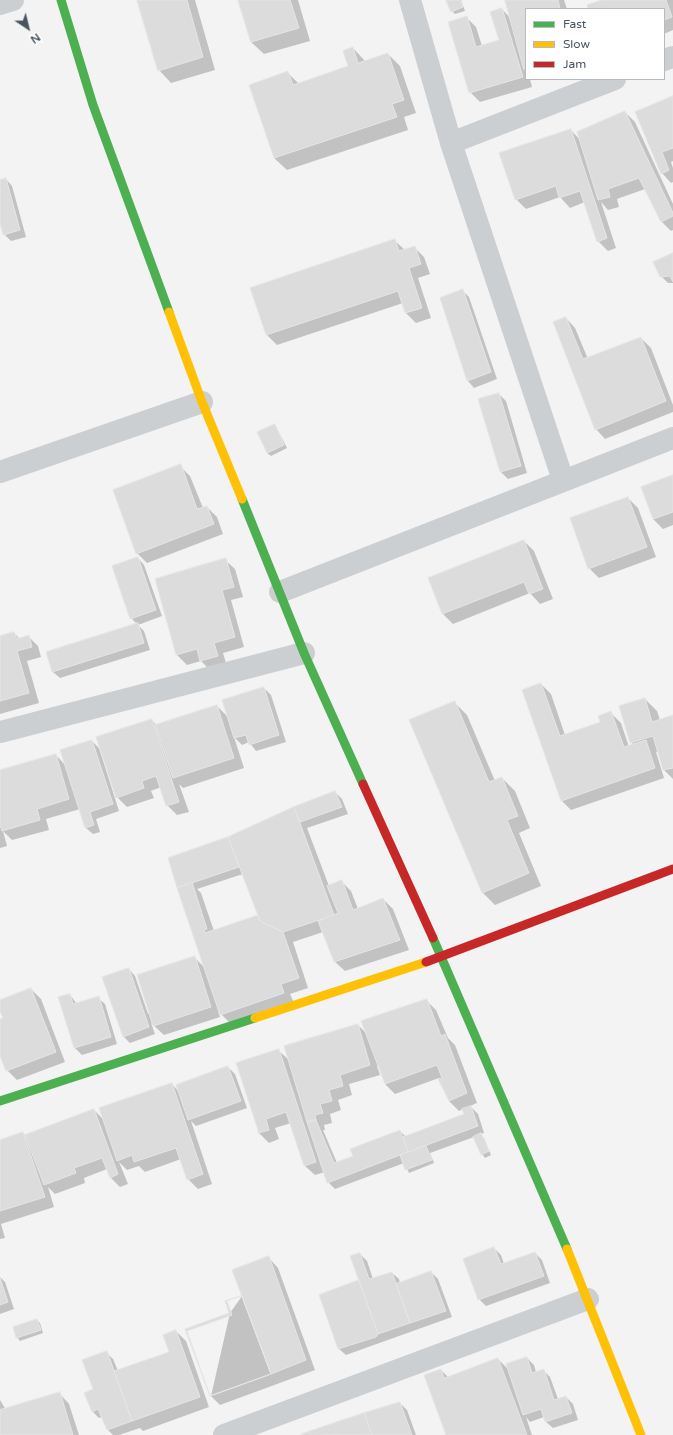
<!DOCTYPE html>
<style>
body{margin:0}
#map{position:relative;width:673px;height:1435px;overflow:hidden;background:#f3f3f3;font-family:"Varela Round",sans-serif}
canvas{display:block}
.legend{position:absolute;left:525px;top:8px;width:140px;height:72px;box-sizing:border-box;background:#fff;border:1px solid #b6bbc0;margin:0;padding:5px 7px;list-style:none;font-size:12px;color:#485561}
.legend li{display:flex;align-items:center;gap:8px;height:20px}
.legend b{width:20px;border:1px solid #b6bbc0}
.north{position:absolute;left:8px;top:8px;width:40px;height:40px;-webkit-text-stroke:3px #fff;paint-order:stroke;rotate:145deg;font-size:11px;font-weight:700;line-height:16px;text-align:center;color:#485561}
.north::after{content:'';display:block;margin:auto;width:14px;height:18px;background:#485561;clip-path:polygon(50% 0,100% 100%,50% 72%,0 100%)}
</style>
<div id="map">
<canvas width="673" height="1435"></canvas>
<ul class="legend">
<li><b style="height:5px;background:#4caf50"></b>Fast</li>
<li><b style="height:5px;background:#ffc107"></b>Slow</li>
<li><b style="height:5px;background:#c62828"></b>Jam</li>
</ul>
<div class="north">N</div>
</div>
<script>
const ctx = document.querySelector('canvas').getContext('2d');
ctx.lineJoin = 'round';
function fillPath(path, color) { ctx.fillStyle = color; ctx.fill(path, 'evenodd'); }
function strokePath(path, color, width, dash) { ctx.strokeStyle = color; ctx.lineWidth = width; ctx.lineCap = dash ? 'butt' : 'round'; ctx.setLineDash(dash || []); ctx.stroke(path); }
fillPath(new Path2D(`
 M138 0H195L215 70 171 83 159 70Z
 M239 0H298L310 41 264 54 251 42Z
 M448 0H461L465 11 455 14 452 11Z
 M506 0H564L567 9H526V79H530L532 87 480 102 470 92 466 17 476 27 482 46 500 41 502 9 511 19Z
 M605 0H673V30L664 34V9H589Z
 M353 48 365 61 388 54 400 66 416 113 404 117 408 130 287 170 274 158 250 85 288 73 299 84 350 67Z
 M673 97V161L671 162 673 168V182L671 183 662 173 637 113Z
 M625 112 635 122 673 204V230L671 231 661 221 645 189 617 199 619 207 608 210 601 202 616 248 608 251 598 241 585 202 570 208 560 197 526 209 516 199 571 130 580 140Z
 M6 179 12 186 26 237 11 241 4 234 0 219V181Z
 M395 241 405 250 414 247 424 257 430 274 418 278 431 318 416 323 406 313 403 303 277 345 267 335Z
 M673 254V283H668L661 276Z
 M463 291 469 297 497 379 474 388 468 381 441 299Z
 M566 318 575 328 588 359 641 338 651 348 673 405V412L605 439 596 429Z
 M499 394 506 401 527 473 508 479 501 472 479 400Z
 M275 425 287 448 271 456 267 453Z
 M180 466 190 476 203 508 207 507 217 517 223 534 147 563 137 553Z
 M673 476V525L663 529 653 519 642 488Z
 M628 498 638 508 656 557 599 578 589 568Z
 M524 541 534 551 553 599 540 604 530 593 453 624 443 614 430 579Z
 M138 558 144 565 162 616 138 625 144 631 150 650 60 678 53 672 47 653 137 624 131 618Z
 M225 560 235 569 243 597 231 600 244 647 223 653 227 666 211 671 201 661 187 665 177 655 156 579Z
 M14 633 20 639 28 636 38 646 41 657 27 661 39 703 0 714V637Z
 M541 684 551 694 565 735 601 723 611 713 621 723 629 747 633 745 620 707 645 699 657 711 660 720 673 716V779L664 770 658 751 656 752 664 778 571 810 561 800Z
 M264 688 271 695 286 742 256 751 249 742 242 745 234 737 244 768 183 788 179 784 189 812 177 815 167 805 161 787 151 791 154 798 127 807 117 797 152 720 157 726 217 706 228 717Z
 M454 702 467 715 495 781 502 778 515 791 530 828 519 833 541 886 495 905 483 893Z
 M92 741 99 748 119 811 96 819 100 832 93 834 86 828 80 809 46 819 49 830 12 840 3 831 7 846 0 848V771L56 755 66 766Z
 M335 792 342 799 348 814 307 828 329 886 341 881 351 891 358 909 383 899 393 909 409 950 345 971 335 962 323 932 293 942 308 988 290 994 294 1003 231 1024 218 1011 220 1017 164 1035 151 1023 155 1034 130 1043 123 1036 129 969 135 976 148 1014 194 957 206 969 178 887 228 838 294 807ZM243 874 259 915 214 931 201 893 197 889Z
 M31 989 41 999 65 1062 17 1080 7 1070 0 1053V1020L4 1019 0 1008V1001Z
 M70 995 77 1004 98 998 105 1004 117 1044 82 1055 75 1048 60 998Z
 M426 1000 436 1010 448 1038 455 1045 477 1103 470 1106 478 1114 484 1133 480 1134 484 1138 491 1155 485 1158 482 1154 474 1137 430 1153 434 1163 409 1173 404 1163 335 1189 328 1182 325 1172 315 1175 305 1166 291 1123 275 1128 279 1139 269 1143 259 1133 278 1050 290 1061 358 1025 367 1034ZM379 1065 385 1084 395 1094 439 1078 449 1101 459 1111 463 1109 465 1115 406 1137 400 1131 354 1156 337 1163 323 1130H325L324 1125 332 1123 330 1114 341 1110 338 1100 352 1095 349 1084 380 1075 377 1066Z
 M228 1067 235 1074 247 1108 196 1126 191 1121 212 1184 198 1189 188 1179 181 1159 145 1172 139 1166 127 1170 119 1162 128 1184 120 1187 110 1177 107 1169 84 1178 85 1183 55 1194 48 1187 54 1207 1 1224 5 1238 0 1239V1141L23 1133 26 1136 94 1110 104 1120 172 1084 179 1092Z
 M494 1248 501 1255 504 1264 535 1253 542 1260 550 1283 486 1306 479 1299Z
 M360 1254 367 1261 373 1279 392 1273 399 1279 400 1284 431 1272 438 1279 452 1317 346 1355 339 1349 361 1281Z
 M269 1258 278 1268 315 1370 220 1405 211 1396 230 1313Z
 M0 1277 5 1282 14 1309 0 1314Z
 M37 1320 40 1323 43 1333 20 1341 17 1337Z
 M176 1331 186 1341 209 1407 143 1431 140 1428 119 1435H113L108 1430 102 1417 99 1418 92 1411 95 1390 106 1352 113 1359 118 1371 170 1352Z
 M527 1358 534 1365 536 1372 543 1370 550 1377 558 1399 566 1397 573 1404 578 1420 553 1428 546 1422 544 1417 530 1422 526 1417 532 1435H447L441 1370 448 1377 498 1359 508 1369Z
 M60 1394 69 1404 79 1435H0V1400L6 1410Z
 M400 1403 407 1410 416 1435H302Z`), '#0003');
const building = new Path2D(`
 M137 0H187L203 57 158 71Z
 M238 0H290L299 28 251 42Z
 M446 0H460L463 7 451 12Z
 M505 0H558L560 9H526V69H524Z
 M602 0H666L672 17 664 20V9H588L587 5Z
 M502 8 523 77 469 93 448 22 467 16 476 47 499 40 490 12Z
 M353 47 358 63 388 53 404 100 392 104 397 117 274 158 249 85 288 71 293 85 348 66 343 51Z
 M673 96V148L662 152 669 170 661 174 635 112Z
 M625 111 673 213V216L661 222 639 178 608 189 610 197 598 200 577 132Z
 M571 129 607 238 597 242 580 191 559 198 556 186 515 200 499 153Z
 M6 178 20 230 3 235 0 223V180Z
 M395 239 399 251 415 246 421 264 409 268 422 308 405 313 398 291 266 335 250 288Z
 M673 253V282L670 276 660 277 653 262Z
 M463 289 491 372 467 381 440 298Z
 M566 317 583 359 641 337 666 401 595 430 553 322Z
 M499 393 521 466 500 472 478 399Z
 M275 424 284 445 267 453 257 432Z
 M181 464 197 509 207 506 214 524 136 554 113 490Z
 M673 475V512L653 519 641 487Z
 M628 497 647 547 588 569 570 518Z
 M524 540 543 589 529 594 524 582 442 614 428 578Z
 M138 557 156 610 130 619 112 566Z
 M226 558 234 587 222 590 235 637 214 643 218 656 200 661 197 649 176 655 155 579Z
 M138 623 144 643 52 672 46 652Z
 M14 632 17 639 29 635 32 647 17 651 29 693 0 701V636Z
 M541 683 560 736 600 722 598 716 611 711 624 747 646 740 655 768 561 801 522 690Z
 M264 687 279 735 249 745 246 735 234 738 222 700Z
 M645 698 652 722 673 715V768L663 770 653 736 630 743 619 706Z
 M455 701 489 782 502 777 518 816 507 820 529 873 482 893 409 720Z
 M217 705 234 758 173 778 155 725Z
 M152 719 179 802 166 806 156 776 142 781 144 788 116 798 96 737Z
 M92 740 113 804 90 812 94 825 85 828 60 750Z
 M56 754 69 799 37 809 40 820 2 831 0 825V770Z
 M335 791 342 807 300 822 294 807Z
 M294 807 334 915 283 932 260 921 228 837Z
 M228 837 239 867 177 888 168 858Z
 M342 880 353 910 383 898 400 940 334 962 318 921 338 913 327 886Z
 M192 882 207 929 204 930 205 933 258 915 260 921 283 932 299 978 281 984 284 993 220 1015 177 888Z
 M195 956 211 1007 153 1026 137 975Z
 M129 968 149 1027 123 1037 102 977Z
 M31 988 56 1052 6 1071 0 1056V1019L3 1018 0 1011V1000Z
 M70 994 73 1004 99 996 111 1037 74 1048 58 997Z
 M427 999 441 1036 445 1034 467 1093 449 1101 438 1079 442 1078 437 1065 385 1084 361 1021Z
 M358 1024 370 1065 340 1075 343 1086 329 1090 332 1101 320 1104 323 1113 315 1115 316 1120 307 1122 284 1046Z
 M279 1049 316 1162 304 1166 286 1112 266 1119 269 1130 258 1133V1130L236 1063Z
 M228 1066 241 1101 188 1120 176 1085Z
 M172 1083 203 1174 187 1180 176 1148 134 1162 132 1155 117 1161 99 1108Z
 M471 1106 478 1126 408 1152 403 1137 464 1114 462 1109Z
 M94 1109 118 1174 110 1178 102 1158 74 1168 76 1173 44 1185 25 1135Z
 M316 1120 334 1163 353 1156 350 1149 400 1130 408 1152 327 1183 307 1122Z
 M23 1132 45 1197 0 1211V1140Z
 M481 1133 489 1151 481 1155 473 1137Z
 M426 1146 432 1160 405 1170 400 1155Z
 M494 1247 501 1264 535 1252 544 1276 478 1300 463 1259Z
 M360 1253 369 1279 392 1272 410 1323 378 1334 350 1256Z
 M269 1256 306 1360 271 1374 232 1270Z
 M431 1271 446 1311 410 1323 396 1284Z
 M0 1278 8 1302 0 1305Z
 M359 1280 378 1334 376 1337 338 1349 319 1295Z
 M242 1296 271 1374 210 1396 185 1329 229 1313 225 1301Z
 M242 1296 271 1374 210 1396 187 1331 232 1315 227 1301Z
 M37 1319 41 1330 16 1338 13 1327Z
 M176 1330 200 1397 132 1421 114 1371 169 1352 163 1335Z
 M107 1351 132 1421 107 1430 98 1409 92 1412 84 1393 93 1389 82 1360Z
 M527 1357 532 1373 544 1369 554 1400 566 1396 572 1413 545 1422 541 1409 523 1415 506 1364Z
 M498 1358 527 1435H446L424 1375 441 1369 444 1378Z
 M60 1392 73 1435H0V1410Z
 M400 1402 412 1435H372L364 1413Z
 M364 1413 372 1435 301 1434Z`);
fillPath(building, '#dcdcdd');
strokePath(building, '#e4e5e5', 1);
strokePath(new Path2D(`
 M410 0 451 143 563 480
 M0 4 13 0
 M664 60 673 57
 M451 143 615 79
 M0 472 202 402
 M280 592 673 438
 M0 732 304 653
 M224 1435 588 1299`), '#cccfd2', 22);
strokePath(new Path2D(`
 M61 0 93 105 169 312
 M242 499 304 653 363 784
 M433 938 567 1249
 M0 1101 255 1018`), '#4caf50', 9);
strokePath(new Path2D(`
 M169 312 202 402 242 499
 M255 1018 426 962
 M567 1249 641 1435`), '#ffc107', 9);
strokePath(new Path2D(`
 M363 784 433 938
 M426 962 673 869`), '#c62828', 9);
</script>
